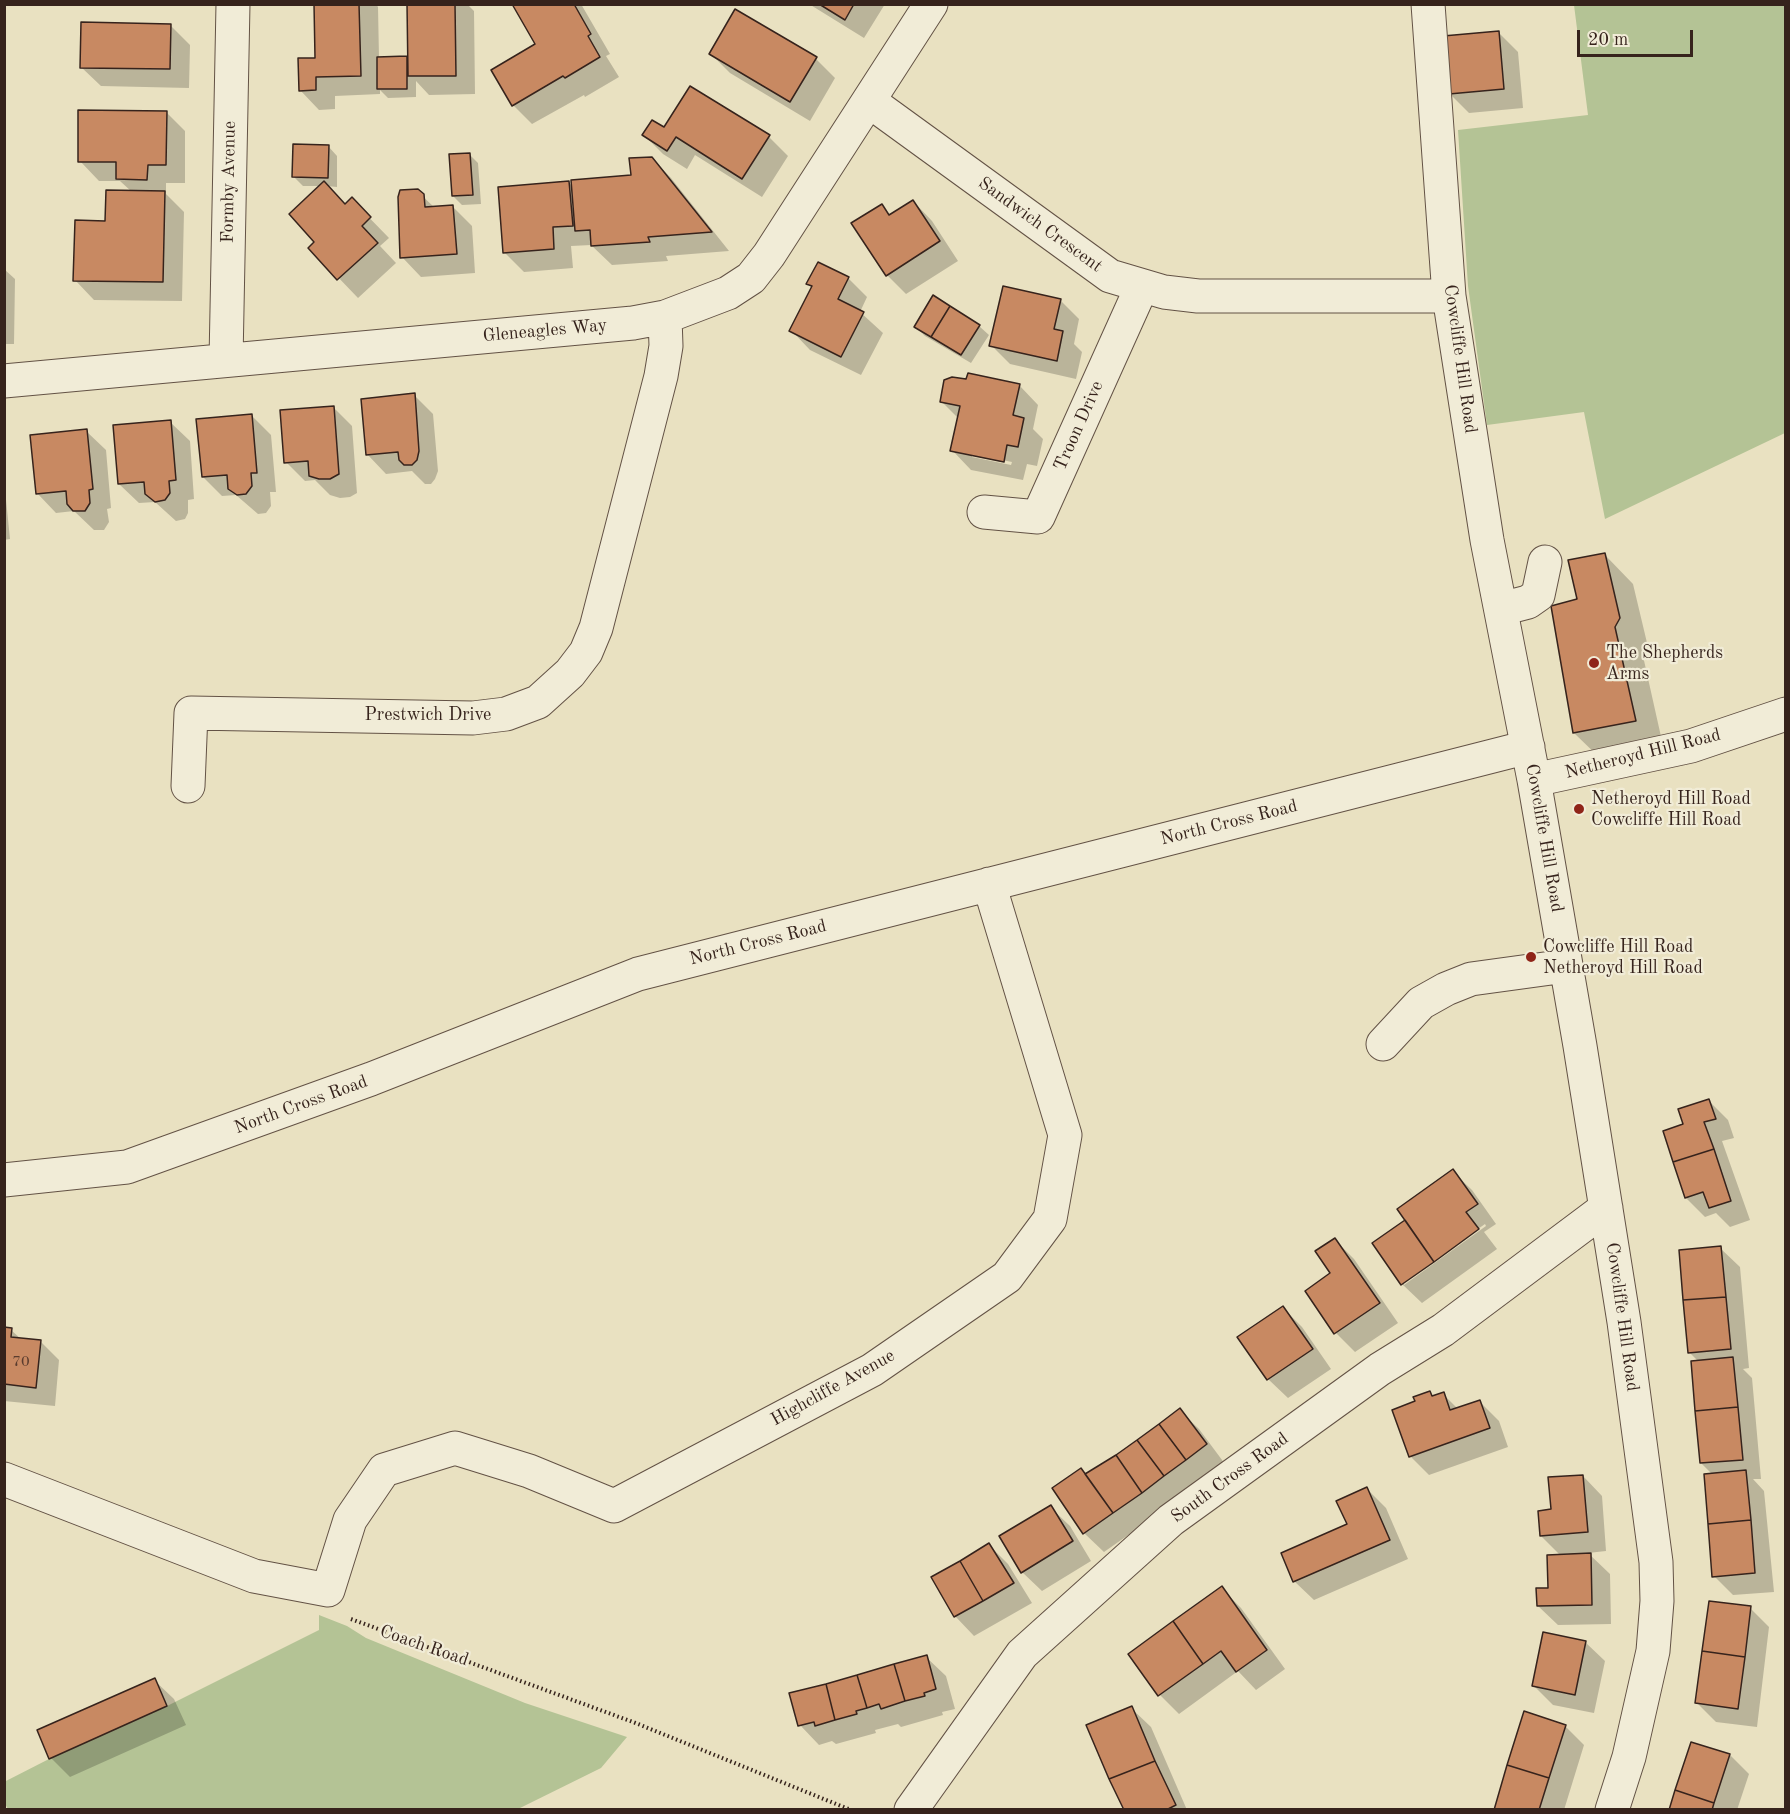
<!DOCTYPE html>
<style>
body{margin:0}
#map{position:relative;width:1790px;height:1814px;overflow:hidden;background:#e9e1c1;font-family:"Old Standard TT",serif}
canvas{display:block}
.frame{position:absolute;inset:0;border:6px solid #36231c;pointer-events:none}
.scale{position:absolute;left:1577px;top:30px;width:116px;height:27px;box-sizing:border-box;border:3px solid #36231c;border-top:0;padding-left:8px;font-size:18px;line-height:21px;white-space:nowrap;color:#36231c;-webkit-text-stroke:4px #f1ecd7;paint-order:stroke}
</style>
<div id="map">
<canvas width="1790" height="1814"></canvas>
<div class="frame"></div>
<div class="scale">20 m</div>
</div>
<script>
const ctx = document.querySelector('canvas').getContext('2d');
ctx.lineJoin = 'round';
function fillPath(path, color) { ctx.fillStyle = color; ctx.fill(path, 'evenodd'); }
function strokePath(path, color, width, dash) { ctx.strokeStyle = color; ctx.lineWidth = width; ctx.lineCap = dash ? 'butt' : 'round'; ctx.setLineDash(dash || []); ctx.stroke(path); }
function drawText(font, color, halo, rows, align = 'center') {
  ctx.font = font + ' "Old Standard TT",serif'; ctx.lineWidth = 4.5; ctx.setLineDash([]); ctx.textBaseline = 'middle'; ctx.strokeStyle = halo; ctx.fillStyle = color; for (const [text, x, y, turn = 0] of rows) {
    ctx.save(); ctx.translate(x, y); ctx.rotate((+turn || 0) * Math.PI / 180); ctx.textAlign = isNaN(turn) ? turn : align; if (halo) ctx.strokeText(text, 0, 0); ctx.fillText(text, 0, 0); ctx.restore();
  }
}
fillPath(new Path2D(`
 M1574 5H1785V433L1605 519 1584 412 1487 425 1468 286 1458 130 1588 115Z
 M319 1615 347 1626 366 1638 525 1703 627 1737 601 1768 518 1809H8L5 1804 4 1782 49 1759 167 1706 319 1630Z`), '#b4c395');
fillPath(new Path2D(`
 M315 4H376L378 7 379 58H406L410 61 409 4H467L474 11 475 94 429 95 416 81V97L388 98 380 90V94L335 96V109L319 110 300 90 316 59Z
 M514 4H581L610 54 606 56 619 77 585 97 584 95 532 124 513 105 537 44Z
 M809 4H885L864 38Z
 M170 25 190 45 189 88 101 86 81 67Z
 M1499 33 1518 52 1523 108 1469 113 1450 94Z
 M711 54 816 59 835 78 810 121 730 73Z
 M691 88 769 137 788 156 762 197 695 155 687 169 663 154 644 135 665 129Z
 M166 112 185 131V183H166V194L184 212 182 301 94 300 75 280 107 222 132 192 120 181H99L80 161Z
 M328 146 337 156V187L327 186 346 205 352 200 389 238 380 246 396 263 358 298 310 248 317 242 321 186H303L294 177Z
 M469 154 478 163 481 204 462 205 453 196Z
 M652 158 671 178 729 251 666 256 668 261 612 265 591 245 571 246 573 268 524 272 505 253 569 183 574 187 632 176Z
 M417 191 435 208 453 207 472 226 475 273 421 277 402 257Z
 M913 201 932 221 958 261 906 294 887 275 881 206 891 216Z
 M4 269 15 279 14 344H4Z
 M848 278 867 297 860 312 883 333 861 375 810 350 791 330 812 288 808 284Z
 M934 297 979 326 989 335 971 363 925 336 916 327Z
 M1060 300 1079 319 1074 344 1082 352 1076 379 1010 364 991 345Z
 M1019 385 1038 405 1033 429 1043 439 1037 466 1027 464 1023 480 971 470 952 450 959 419 941 401ZM972 454 1012 462 1011 465 972 457Z
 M414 395 433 414 438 471 435 479 431 484H425L412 471 386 474 367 454Z
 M333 407 352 426 357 493 350 497 340 498 330 495 315 480 305 481 286 462Z
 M251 415 271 435 276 492H270L271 506 266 513 258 514 236 495 222 496 203 477Z
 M170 422 190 441 194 499 188 500V513L185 519 176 521 155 502 139 503 119 484Z
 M86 431 106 450 111 508 107 509 109 522 104 530H94L74 511 56 513 37 493Z
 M4 480 10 539 4 540Z
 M1605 555 1633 584 1648 647 1643 656 1664 750 1603 761 1574 733 1579 600Z
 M1709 1101 1728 1120 1734 1138 1722 1141 1750 1220 1730 1227 1716 1213 1705 1217 1686 1198 1685 1125Z
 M1452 1171 1472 1190 1496 1224 1484 1232 1497 1249 1422 1303 1402 1284 1407 1220ZM1485 1224 1486 1226 1404 1285V1281Z
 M1335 1240 1354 1259 1398 1323 1355 1352 1336 1333 1332 1273Z
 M1720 1248 1740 1267 1749 1368 1743 1369 1752 1378 1761 1479H1753L1764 1491 1774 1592 1733 1595 1714 1576 1713 1475 1701 1463 1699 1362 1689 1352Z
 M1283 1308 1302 1327 1331 1369 1288 1398 1268 1379 1240 1338Z
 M4 1329 11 1330 21 1339 40 1341 59 1360 55 1406 4 1401Z
 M1430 1392 1434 1397 1443 1394 1458 1409 1479 1401 1499 1421 1508 1447 1429 1475 1410 1456 1417 1402Z
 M1179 1410 1199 1429 1225 1464 1161 1512 1104 1552 1084 1533 1086 1475 1117 1456Z
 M1583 1476 1602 1496 1606 1551 1588 1553 1610 1574 1611 1624 1558 1625 1538 1606 1550 1589 1561 1556 1541 1536 1553 1511Z
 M1367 1489 1386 1508 1408 1559 1314 1600 1294 1581 1348 1525Z
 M1050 1507 1070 1526 1091 1561 1042 1591 1022 1572Z
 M989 1545 1008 1564 1032 1603 974 1636 955 1616 933 1578Z
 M1221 1588 1241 1608 1285 1669 1256 1690 1238 1671 1179 1714 1160 1695Z
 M1750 1608 1769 1627 1757 1727 1716 1722 1697 1703Z
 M1585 1642 1605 1661 1594 1713 1553 1705 1534 1686Z
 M926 1657 946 1676 955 1709 942 1712 943 1715 901 1727 898 1724 875 1730 876 1733 836 1744 832 1741 819 1745 800 1725Z
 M154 1680 174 1699 186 1725 70 1777 51 1758Z
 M1131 1708 1151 1727 1187 1810H1126Z
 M1565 1726 1584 1745 1564 1810H1495Z
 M1730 1755 1749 1774 1737 1810H1670Z`), '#0003');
const building = new Path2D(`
 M314 4H359L361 76 316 77V90L299 91 298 58H315Z
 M407 4H455L456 76H408Z
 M512 4H574L591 34 588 36 600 57 565 78 563 76 512 106 491 70 535 44Z
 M819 4H854L845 20Z
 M735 9 817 57 790 102 709 54Z
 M81 22 171 24 170 69 80 68Z
 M1499 31 1504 89 1449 94 1443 36Z
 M407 56V89H377V57Z
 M690 86 770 135 742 179 676 137 667 151 642 135 652 120 664 127Z
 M78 110 167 111 166 165H148L147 180 116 179V162H78Z
 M293 144 329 145 328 178 292 177Z
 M470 153 473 195 452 196 449 154Z
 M652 157 712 232 648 237 650 242 591 246 590 230 575 231 571 180 631 175 629 158Z
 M324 181 345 204 352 197 371 217 362 226 378 243 337 280 308 248 314 242 289 214Z
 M569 181 573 226 553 227 554 249 503 253 498 187Z
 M418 189 424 194 425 207 453 205 457 254 400 258 398 197 400 190Z
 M106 190 165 191 163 282 73 281 75 220 105 221Z
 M913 200 940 241 886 276 851 223 882 204 889 215Z
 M818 262 849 277 838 299 864 312 841 357 789 331 812 286 806 284Z
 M1003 286 1061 299 1054 329 1063 331 1057 361 989 346Z
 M933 295 950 306 931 337 914 327Z
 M950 306 980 325 961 355 931 337Z
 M968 373 1020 384 1013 415 1024 418 1018 447 1007 445 1004 462 950 451 960 406 940 402 944 380 952 377 966 379Z
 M415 393 419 451 417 460 412 465H404L399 460 398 452 366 455 361 399Z
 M334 406 339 474 330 479H319L309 476 308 461 284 463 280 410Z
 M252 414 257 473H251L252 486 246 494 237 495 228 489 227 475 202 477 196 419Z
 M171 420 176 480 169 481 170 493 165 500 155 502 145 494 144 482 118 484 113 425Z
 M87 429 93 489 89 490 90 503 85 511H73L67 504 66 491 36 494 30 435Z
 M1605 553 1620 618 1615 627 1636 721 1573 733 1551 606 1577 599 1568 560Z
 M1709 1099 1716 1119 1704 1122 1714 1149 1673 1162 1663 1131 1683 1124 1678 1109Z
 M1714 1149 1731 1201 1709 1208 1703 1192 1685 1198 1673 1162Z
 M1453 1169 1478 1204 1466 1212 1479 1229 1434 1262 1397 1209Z
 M1405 1220 1434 1262 1401 1285 1372 1243Z
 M1335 1238 1380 1303 1334 1334 1305 1291 1330 1273 1315 1251Z
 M1721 1246 1726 1297 1683 1300 1679 1250Z
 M1726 1297 1731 1349 1688 1353 1683 1300Z
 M1283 1306 1313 1349 1267 1380 1237 1337Z
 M4 1327 12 1328 11 1337 41 1340 36 1388 4 1384Z
 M1733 1357 1738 1407 1695 1411 1691 1361Z
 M1430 1391 1432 1396 1444 1392 1450 1410 1480 1400 1490 1428 1409 1457 1392 1410 1415 1401 1413 1397Z
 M1738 1407 1743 1460 1700 1463 1695 1411Z
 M1180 1408 1207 1444 1186 1460 1159 1424Z
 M1159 1424 1186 1460 1164 1476 1137 1440Z
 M1137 1440 1164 1476 1142 1493 1116 1455Z
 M1116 1455 1142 1493 1113 1513 1085 1474Z
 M1081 1468 1113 1513 1083 1534 1052 1488Z
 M1746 1470 1751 1520 1708 1524 1704 1474Z
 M1583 1475 1588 1532 1540 1536 1538 1511 1551 1509 1548 1477Z
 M1367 1487 1390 1540 1293 1582 1281 1553 1347 1524 1336 1501Z
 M1051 1505 1073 1541 1021 1573 999 1536Z
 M1751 1520 1755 1573 1712 1577 1708 1524Z
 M989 1543 1014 1583 983 1601 960 1561Z
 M1591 1553 1592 1605 1537 1606 1536 1588H1548L1547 1555Z
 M960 1561 983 1601 954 1617 931 1577Z
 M1222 1586 1267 1650 1236 1672 1221 1651 1203 1664 1173 1621Z
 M1709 1601 1751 1606 1745 1657 1702 1651Z
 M1173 1621 1203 1664 1158 1696 1128 1654Z
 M1543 1632 1586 1641 1575 1695 1532 1686Z
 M1702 1651 1745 1657 1738 1709 1695 1703Z
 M927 1655 936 1689 924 1693 925 1696 905 1701 894 1664Z
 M894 1664 905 1701 881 1709 879 1704 867 1708 857 1675Z
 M857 1675 867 1708 856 1711 857 1714 835 1720 826 1684Z
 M155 1678 167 1706 49 1759 37 1730Z
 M826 1684 835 1720 815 1726 814 1722 798 1726 789 1693Z
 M1132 1706 1155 1761 1109 1779 1086 1725Z
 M1524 1711 1566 1725 1549 1778 1507 1765Z
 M1691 1742 1730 1754 1714 1803 1675 1790Z
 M1155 1761 1176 1805 1166 1810H1124L1109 1779Z
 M1507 1765 1549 1778 1539 1810H1494Z
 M1675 1790 1714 1803 1712 1810H1669Z`);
fillPath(building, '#c88962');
strokePath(building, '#36231c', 1.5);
const minor = new Path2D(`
 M1428 4 1449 296 1487 540 1534 780 1580 1046 1624 1322 1656 1562 1657 1601 1653 1651 1629 1757 1612 1810
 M869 101 1110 276 1164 292 1198 296H1449
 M226 360 233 4
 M4 381 633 323 665 317 728 293 751 278 769 255 931 4
 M984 512 1038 517 1142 286
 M1501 609 1528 602 1538 595 1545 562
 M1534 780 1691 746 1786 714
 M188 786 191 713 473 718 506 714 538 702 570 673 586 652 596 628 661 376 666 346 665 317
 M1383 1044 1421 1003 1446 989 1471 979 1566 966
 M4 1180 127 1167 371 1079 638 974 1528 747
 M4 1479 254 1576 328 1590 350 1520 384 1470 455 1448 529 1471 614 1506 872 1370 1007 1277 1050 1219 1065 1135 989 884
 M911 1810 1022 1654 1171 1520 1380 1369 1443 1330 1606 1208`);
strokePath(minor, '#635245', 35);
strokePath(new Path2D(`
 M351 1619 633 1722 851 1810`), '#36231c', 4, [1.5, 3]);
strokePath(minor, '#f1ecd7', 33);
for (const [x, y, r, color] of [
 [1594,663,6,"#8f2418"],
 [1579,809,6,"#8f2418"],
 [1531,957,6,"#8f2418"]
]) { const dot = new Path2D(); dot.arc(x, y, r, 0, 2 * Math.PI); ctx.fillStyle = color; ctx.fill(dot); strokePath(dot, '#f1ecd7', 2); }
drawText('15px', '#5a3c2e', null, [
 ["70",21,1362]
]);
drawText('18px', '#36231c', '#f1ecd7', [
 ["Formby Avenue",229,182,-89],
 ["Sandwich Crescent",1040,225,36],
 ["Gleneagles Way",545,331,-5],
 ["Cowcliffe Hill Road",1460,359,82],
 ["Troon Drive",1079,426,-66],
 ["Prestwich Drive",428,715],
 ["Netheroyd Hill Road",1643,754,-14],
 ["North Cross Road",1229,823,-14],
 ["Cowcliffe Hill Road",1544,838,80],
 ["North Cross Road",758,943,-14],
 ["North Cross Road",301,1105,-20],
 ["Cowcliffe Hill Road",1622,1317,82],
 ["Highcliffe Avenue",833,1388,-29],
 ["South Cross Road",1230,1478,-36],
 ["Coach Road",424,1646,19]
]);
drawText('18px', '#36231c', '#f1ecd7', [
 ["The Shepherds",1606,653],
 ["Arms",1606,674],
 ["Netheroyd Hill Road",1591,799],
 ["Cowcliffe Hill Road",1591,820],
 ["Cowcliffe Hill Road",1543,947],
 ["Netheroyd Hill Road",1543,968]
], 'left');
</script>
